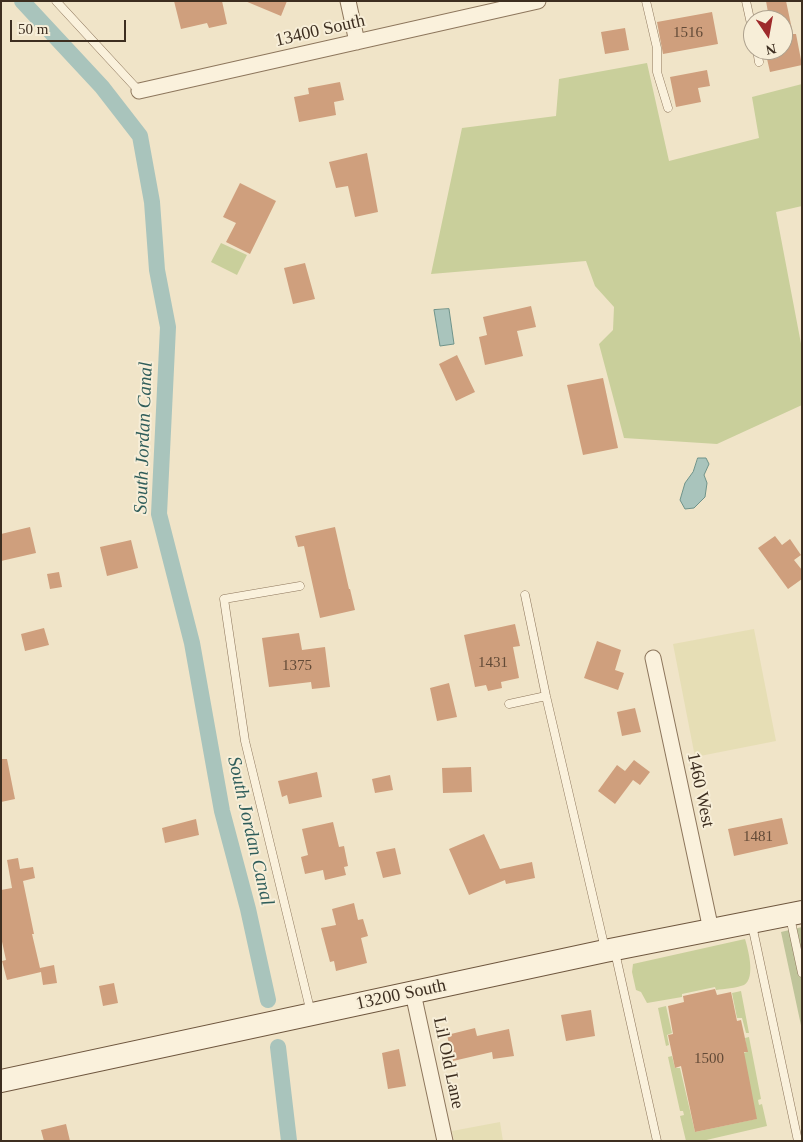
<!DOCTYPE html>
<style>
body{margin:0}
#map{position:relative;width:803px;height:1142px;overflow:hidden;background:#f0e4c8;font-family:Georgia,serif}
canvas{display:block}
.frame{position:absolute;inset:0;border:2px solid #3d2e20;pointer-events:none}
.north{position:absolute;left:743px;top:10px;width:50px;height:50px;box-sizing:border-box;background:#f7eed8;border:1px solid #ada18e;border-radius:50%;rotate:168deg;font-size:14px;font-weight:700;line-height:20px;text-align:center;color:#3d2e20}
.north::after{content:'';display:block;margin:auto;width:18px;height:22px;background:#9e2a2b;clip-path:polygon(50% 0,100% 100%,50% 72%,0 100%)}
.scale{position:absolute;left:10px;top:20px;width:116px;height:22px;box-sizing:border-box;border:2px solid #3d2e20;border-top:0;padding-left:6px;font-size:15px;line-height:18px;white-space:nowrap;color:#3d2e20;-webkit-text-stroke:4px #f7eed8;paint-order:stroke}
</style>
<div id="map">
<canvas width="803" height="1142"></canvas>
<div class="frame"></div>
<div class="north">N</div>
<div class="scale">50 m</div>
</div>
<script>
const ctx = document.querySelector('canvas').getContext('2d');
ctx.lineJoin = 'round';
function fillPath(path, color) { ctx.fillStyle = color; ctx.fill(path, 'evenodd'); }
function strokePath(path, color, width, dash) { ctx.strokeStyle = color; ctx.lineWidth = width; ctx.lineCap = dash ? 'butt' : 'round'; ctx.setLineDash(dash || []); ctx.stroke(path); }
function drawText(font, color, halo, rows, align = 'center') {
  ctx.font = font + ' Georgia,serif'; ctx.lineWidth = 4; ctx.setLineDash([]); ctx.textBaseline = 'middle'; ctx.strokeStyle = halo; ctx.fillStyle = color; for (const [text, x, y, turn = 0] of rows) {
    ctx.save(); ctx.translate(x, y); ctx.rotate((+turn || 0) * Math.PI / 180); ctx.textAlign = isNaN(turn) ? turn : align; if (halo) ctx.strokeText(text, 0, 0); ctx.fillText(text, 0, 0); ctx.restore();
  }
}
fillPath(new Path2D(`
 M754 629 776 741 695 757 673 644Z
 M500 1122 503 1141H454L452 1131Z`), '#e6deb5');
fillPath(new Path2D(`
 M647 63 669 161 759 138 752 97 802 84V206L776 212 802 349V405L717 444 624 438 599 344 613 330 614 307 595 286 586 261 431 274 462 128 556 116 559 79Z
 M221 243 247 255 237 275 211 262Z
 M745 939C748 949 756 978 744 985 736 988 724 989 716 990L715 987 682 994V997L647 1003 641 992 636 990 632 972 633 964Z
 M741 991 749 1033H746L742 1018H737L732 993Z
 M666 1006 672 1033 667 1035 669 1045 666 1046 658 1008Z
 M749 1037 761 1099 758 1100 759 1105 762 1104 767 1126 702 1141H686L680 1116 684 1115 683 1111H680L668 1057 672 1056 675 1068H680L695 1132 756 1119 743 1053 747 1052 745 1038Z`), '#c9cf9b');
fillPath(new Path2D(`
 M802 927V1030L781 932Z`), '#bfc49a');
const water = new Path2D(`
 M449 309 454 344 440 346 434 310Z
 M698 458H706L709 464 704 475 707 483 705 497 694 508 685 509 680 500 685 483 693 472Z`);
fillPath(water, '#a9c4bc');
strokePath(water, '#6f938a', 1);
strokePath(new Path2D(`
 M22 1 102 87 140 136 152 202 157 270 168 327 159 514 192 643 222 811 248 909 268 1000
 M278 1047 289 1141`), '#a9c4bc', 16);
fillPath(new Path2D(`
 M174 1H222L227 24 209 28 207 23 181 29Z
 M245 1H287L281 16Z
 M766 1H786L793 34H796L802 65 770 72 765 50H783V15L769 18Z
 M712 12 718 44 663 54 657 22Z
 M625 28 629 50 605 54 601 32Z
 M707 70 710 86 698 88 701 102 676 107 670 77Z
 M340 82 344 100 334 102 336 115 299 122 294 97 309 94 308 88Z
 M367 153 378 212 355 217 348 186 336 188 329 162Z
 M240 183 276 201 250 254 226 242 236 223 223 217Z
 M305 263 315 299 293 304 284 268Z
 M531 306 536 327 517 331 523 356 485 365 479 337 487 335 483 317Z
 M457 355 475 392 456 401 439 364Z
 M603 378 618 448 583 455 567 385Z
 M30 527 36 553 1 561V534Z
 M335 527 349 589H350L355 610 320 618 304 546 298 547 295 536Z
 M775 536 782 545 790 539 801 555 794 560 802 570V579L788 589 758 548Z
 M131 540 138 568 107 576 100 547Z
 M59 572 62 587 50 589 47 574Z
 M515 624 520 646 513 647 519 678 501 682 502 688 488 691 486 685 475 687 464 635Z
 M44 628 49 645 25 651 21 634Z
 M299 633 302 650 325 647 330 687 312 689 311 682 269 687 262 638Z
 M597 641 621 650 615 670 624 673 618 690 584 678Z
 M449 683 457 717 437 721 430 688Z
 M635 708 641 732 622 736 617 712Z
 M1 759H7L15 799 1 802Z
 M634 760 650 772 640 785 633 780 615 804 598 791 617 765 625 771Z
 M471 767 472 792 443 793 442 768Z
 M317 772 322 797 289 804 287 795 282 797 278 781Z
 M390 775 393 790 375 793 372 779Z
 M782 818 788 844 734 856 728 829Z
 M196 819 199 835 165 843 162 828Z
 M333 822 339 847 344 846 348 866 344 867 346 875 325 880 323 870 305 874 301 857 308 855 302 829Z
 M484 834 500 869 532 862 535 878 506 884 505 880 469 895 449 849Z
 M395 848 401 874 383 878 376 852Z
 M18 858 20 869 33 867 35 878 23 881 34 934H32L40 968 54 965 57 983 43 985 41 972 7 980 2 961 6 960 1 937V890L12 888 7 860Z
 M354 903 358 920 363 919 368 936 361 938 367 963 336 971 334 961 330 962 321 928 336 925 332 909Z
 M114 983 118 1003 103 1006 99 986Z
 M715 989 717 995 731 992 737 1021 741 1020 748 1052H744L757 1119 695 1132 681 1066 675 1068 668 1035 673 1034 668 1006 684 1002 683 996Z
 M591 1010 595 1036 566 1041 561 1015Z
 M475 1028 477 1036 509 1029 514 1056 493 1059 492 1052 453 1061 447 1035Z
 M399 1049 406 1086 388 1089 382 1053Z
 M66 1124 70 1141H44L41 1130Z`), '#cf9f7d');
const lane = new Path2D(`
 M56 1 139 91
 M646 1 657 48V72L668 108
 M746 1 753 33
 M757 50 759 62
 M300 586 224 599 245 741 311 1013
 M525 595 546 696 605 949
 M509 704 546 696
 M790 917 802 973
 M752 925 798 1141
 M615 952 657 1141`);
const street = new Path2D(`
 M348 1 357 42
 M139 91 538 1
 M653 658 711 930
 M413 993 445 1141`);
const secondary = new Path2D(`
 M1 1081 605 951 802 912`);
strokePath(lane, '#8d765c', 9);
strokePath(street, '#8d765c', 17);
strokePath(secondary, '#6f573f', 24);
strokePath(lane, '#faf1dc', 8);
strokePath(street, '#faf1dc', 15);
strokePath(secondary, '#faf1dc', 22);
drawText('15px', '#624a37', null, [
 ["1516",688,33],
 ["1431",493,663],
 ["1375",297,666],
 ["1481",758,837],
 ["1500",709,1059]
]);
drawText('18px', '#3d2e20', '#f7eed8', [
 ["13400 South",320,31,-13],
 ["1460 West",700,790,78],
 ["13200 South",401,995,-12],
 ["Lil Old Lane",448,1063,78]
]);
drawText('italic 19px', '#2f5d5a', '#f7eed8', [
 ["South Jordan Canal",144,438,-88],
 ["South Jordan Canal",250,831,77]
]);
</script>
